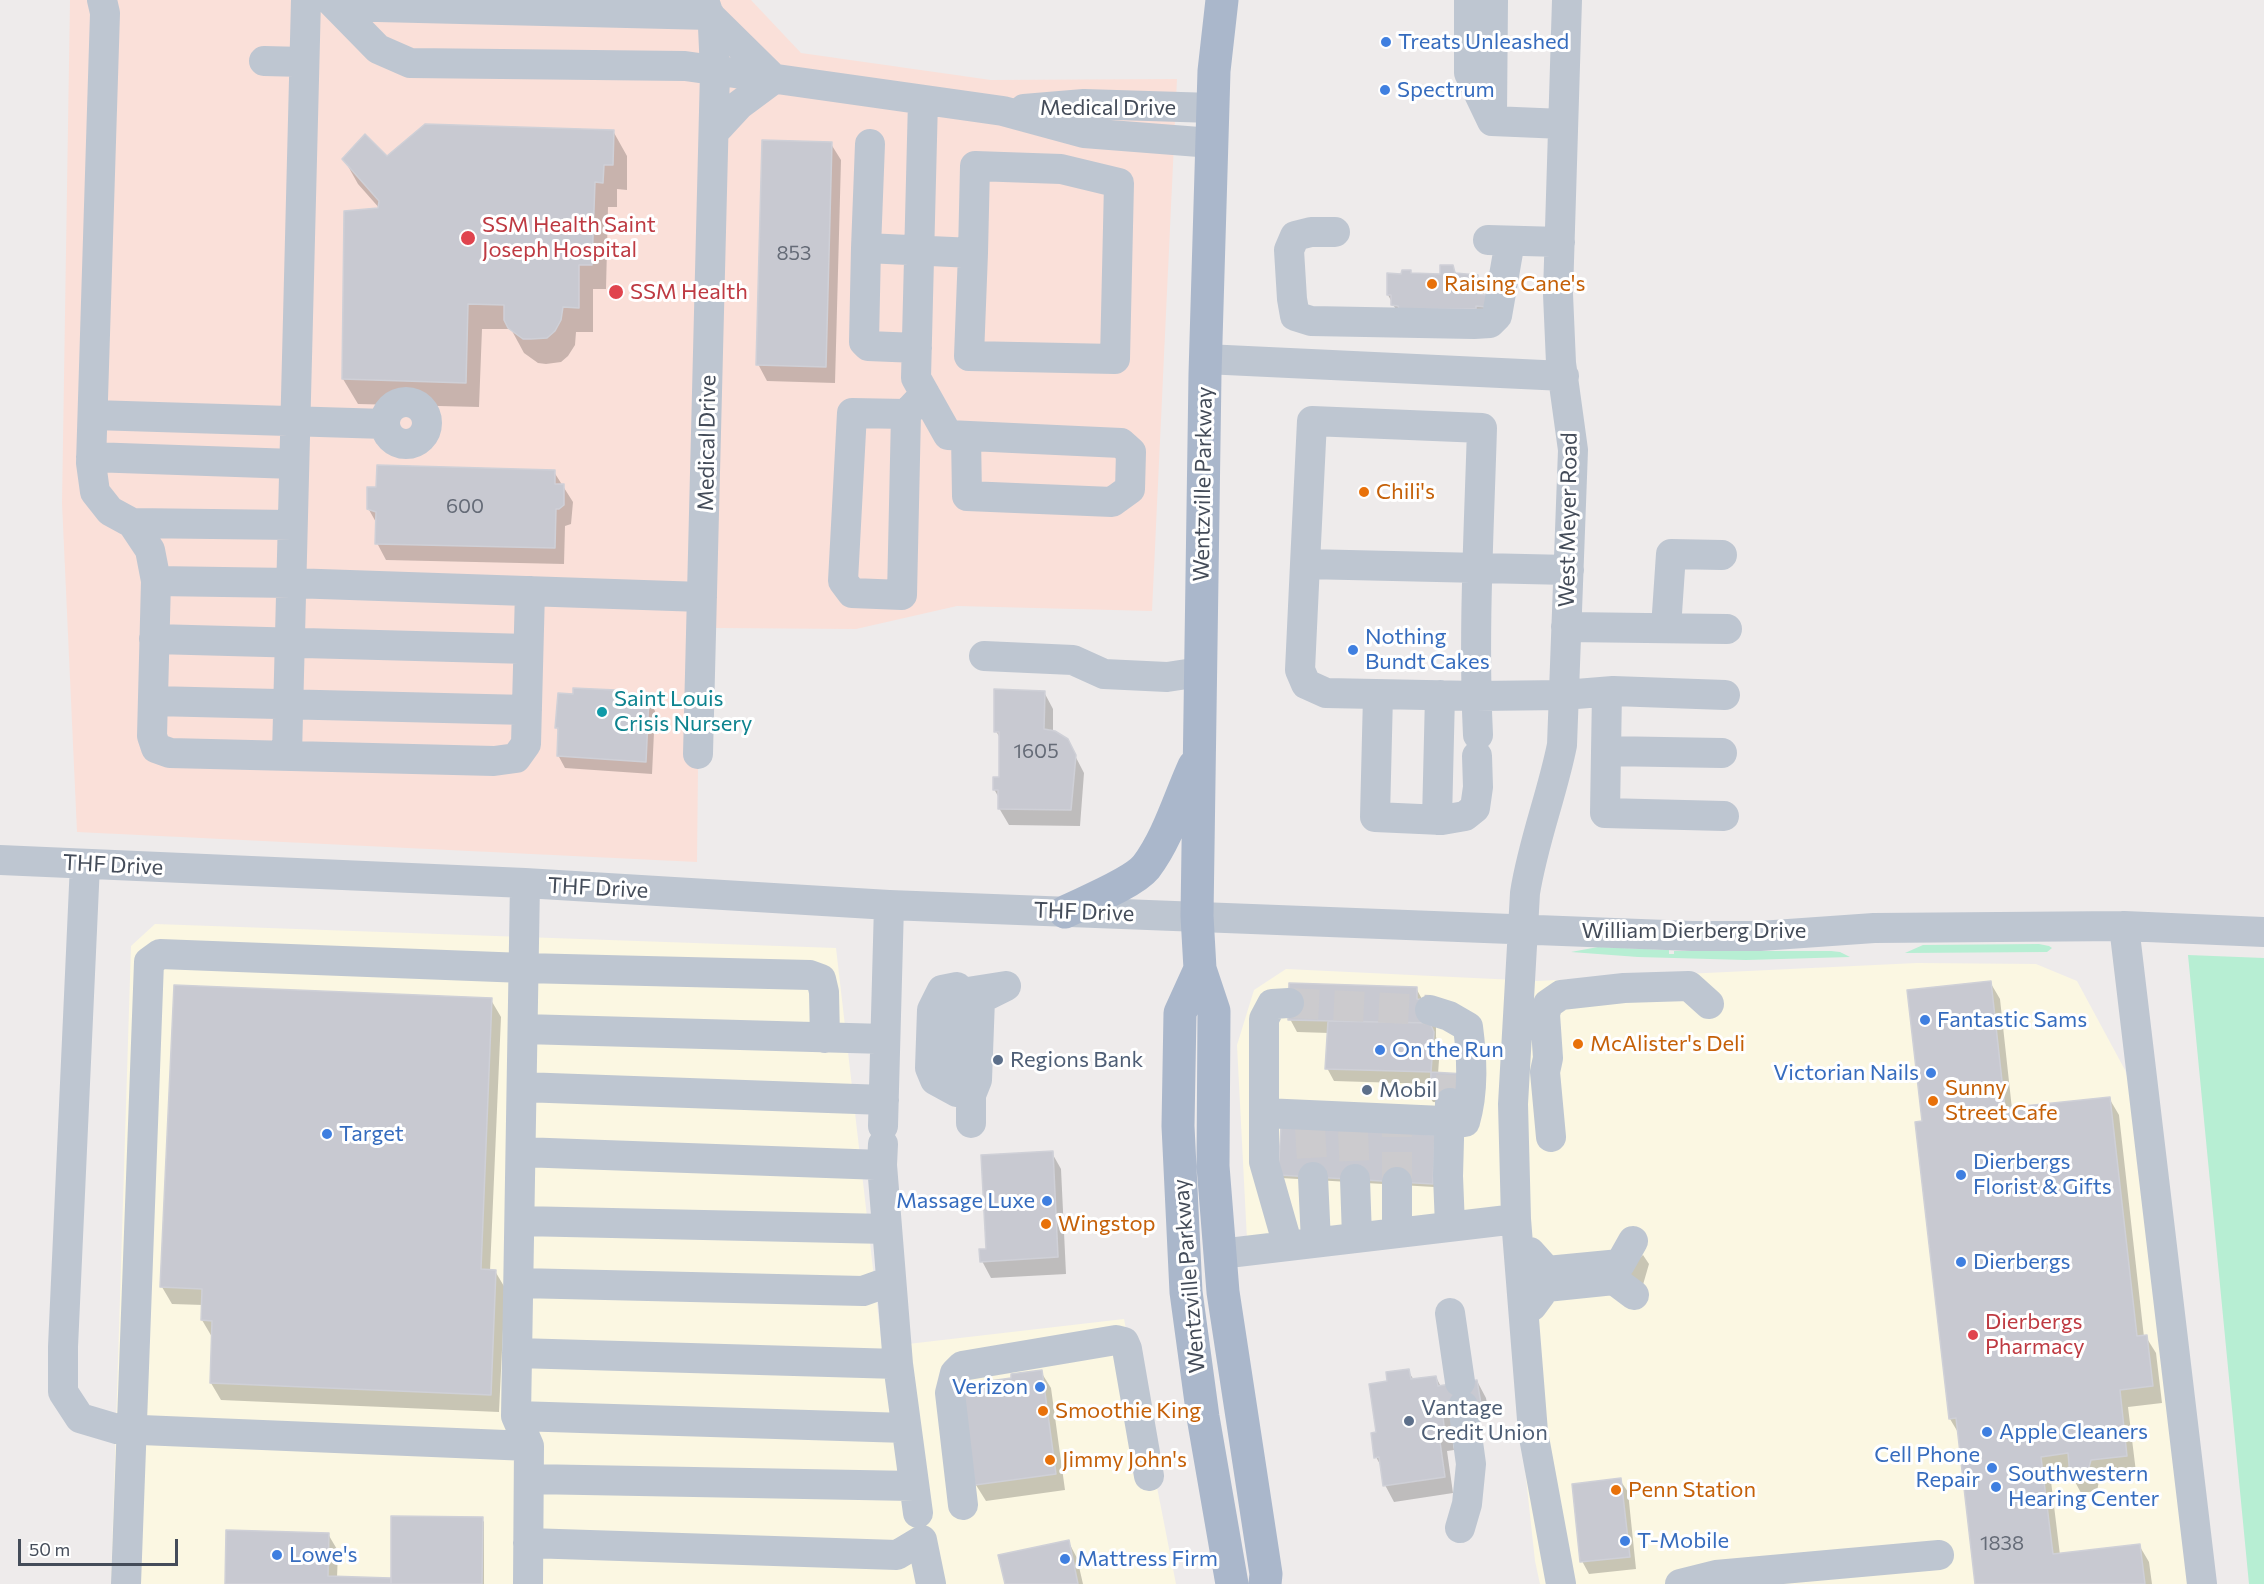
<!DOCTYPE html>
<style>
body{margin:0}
#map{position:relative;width:2264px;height:1584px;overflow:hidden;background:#eeebeb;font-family:Commissioner,sans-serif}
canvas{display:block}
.scale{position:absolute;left:18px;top:1539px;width:160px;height:27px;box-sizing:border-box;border:3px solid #444c59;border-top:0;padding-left:8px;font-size:18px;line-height:21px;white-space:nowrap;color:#444c59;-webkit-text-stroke:4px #fff;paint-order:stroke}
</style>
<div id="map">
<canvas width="2264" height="1584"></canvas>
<div class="scale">50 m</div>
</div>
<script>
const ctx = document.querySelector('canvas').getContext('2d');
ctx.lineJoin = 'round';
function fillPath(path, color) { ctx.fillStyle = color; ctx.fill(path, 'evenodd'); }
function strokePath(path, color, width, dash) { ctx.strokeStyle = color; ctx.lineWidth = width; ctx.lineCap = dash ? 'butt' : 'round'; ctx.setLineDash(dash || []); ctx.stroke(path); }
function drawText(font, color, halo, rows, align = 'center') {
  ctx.font = font + ' Commissioner,sans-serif'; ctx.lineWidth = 6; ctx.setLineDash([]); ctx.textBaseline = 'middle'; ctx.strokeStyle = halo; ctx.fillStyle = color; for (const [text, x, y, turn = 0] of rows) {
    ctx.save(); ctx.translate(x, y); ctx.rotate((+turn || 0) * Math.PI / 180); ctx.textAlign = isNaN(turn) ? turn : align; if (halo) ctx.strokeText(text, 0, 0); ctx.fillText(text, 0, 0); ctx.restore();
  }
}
fillPath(new Path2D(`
 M155 924 836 948 882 1347 1124 1319 1176 1584H111L131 946Z
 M1917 963 2036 964 2077 981 2125 1070 2139 1112 2208 1584H1540L1535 1561 1517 1395 1502 1213 1247 1240 1237 1045 1254 990 1286 969 1537 981Z`), '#fbf7e2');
fillPath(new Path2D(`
 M70 0H751L801 53 991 80 1177 79 1152 611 957 606 856 629 716 628 707 746 698 767 697 862 77 832 62 503Z`), '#fae0d9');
fillPath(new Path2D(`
 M2039 944 2049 946 2052 948 2047 952 1905 953 1923 945Z
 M1598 947 1669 950V954H1674V951H1831L1840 952 1850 957 1746 960 1638 957 1571 952Z
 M2188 955 2264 958V1584H2249Z`), '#b7eed3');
fillPath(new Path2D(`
 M613 131 627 156V190L617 189V207H608L606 289H593V332H576L575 345 568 356 561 362 546 364 538 363 524 353 511 329H482L479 407 358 404 343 379 381 210 358 184 344 159 387 158Z
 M831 144 841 160 835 383 767 381 758 364Z
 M1452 266 1457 275 1477 276 1484 288V296L1494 309 1400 317 1388 295 1403 276 1410 272 1412 274 1441 275Z
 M554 472 573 502 571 524 565 526 564 564 386 560 377 543V524L368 508Z
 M615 692 619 698 648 699 655 711 652 774 565 768 558 755 560 733 556 727 574 696Z
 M1044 692 1053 709V732L1067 740 1084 773 1080 826 1009 825 999 808V798L994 789 1000 778 1001 740 996 731Z
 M1990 982 2000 999 2012 1109 2109 1098 2119 1115 2144 1337H2146L2156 1353 2162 1403 2128 1407 2136 1472 2100 1476 2097 1491 2081 1493 2072 1476 2071 1470 2050 1473 2060 1555 2139 1545 2149 1562 2152 1584H1976L1959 1434 1950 1419 1923 1123Z
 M1416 988 1423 1001 1436 1013V1037L1440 1046 1438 1074 1465 1104 1433 1102 1431 1099 1432 1084 1334 1081 1327 1068 1329 1033 1297 1032 1290 1019Z
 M491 1000 501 1017 490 1271H495L505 1288 499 1412 221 1400 211 1383 212 1337 202 1320 203 1305 172 1304 162 1287Z
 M1282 1128 1435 1137 1434 1187 1281 1178Z
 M1052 1153 1061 1169 1066 1274 991 1278 982 1261Z
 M1643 1255 1649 1264 1640 1295 1543 1275 1632 1265Z
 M1408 1371 1414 1380 1436 1377 1441 1387 1477 1381 1486 1398 1490 1420 1450 1426 1454 1450 1447 1451 1453 1493 1394 1502 1385 1485 1382 1468 1376 1457 1377 1433 1389 1382Z
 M1041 1372 1051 1388 1065 1490 986 1501 976 1485 1013 1379Z
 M1620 1480 1628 1492 1636 1569 1589 1574 1582 1561Z
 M482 1519 484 1522V1584H226L328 1534 338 1551 337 1578 393 1579Z
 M1068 1541 1077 1558 1083 1584H1006Z`), '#0003');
const building = new Path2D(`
 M425 124 614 130 613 165H604L603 183 595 182 592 265H579V308L563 307 561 320 555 331 547 338 531 339H523L508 328 504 320V305L468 304 466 383 342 379 344 211 378 208 379 201 342 159 365 134 387 156Z
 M762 140 832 142 826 367 756 365Z
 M1440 265H1453L1455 273 1478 275V294L1488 295 1487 307 1476 306V309H1399L1398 306 1391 305V295H1387V273L1401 274 1402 270H1411V273L1440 274Z
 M377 465 555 470V484H564V505L559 509H556L555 548 375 544 376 512 367 509V487H376Z
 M573 688 616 690 617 696 649 697 646 762 557 756 558 728H555L558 693 573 694Z
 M994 689 1045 691 1044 729 1055 731 1068 739 1076 755 1071 810 998 809V790H993V777H999V732H994Z
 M1991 981 2005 1108 2110 1097 2137 1336 2147 1335 2153 1386 2120 1390 2127 1456 2091 1460 2087 1475 2070 1477 2068 1453 2041 1457 2053 1554 2140 1544 2145 1584H1975L1956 1418 1949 1419 1915 1122 1922 1121 1907 990Z
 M1289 983 1417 987V999L1430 1000V1023L1288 1020Z
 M174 985 492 998 481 1269 496 1270 491 1395 210 1383 212 1321 201 1320 202 1289 160 1287Z
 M1328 1021 1430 1023 1434 1032 1431 1072 1325 1069Z
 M1431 1072 1466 1074 1450 1100 1430 1099Z
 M1281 1126 1435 1135 1433 1184 1278 1175Z
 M1053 1151 1058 1257 980 1262 979 1249H986L981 1155Z
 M1409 1369 1411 1379 1436 1376 1438 1386 1477 1380 1481 1404 1442 1409 1445 1434 1439 1435 1445 1477 1383 1486 1379 1457 1374 1458 1371 1433 1376 1432 1369 1384 1387 1381 1386 1372Z
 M1042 1370 1056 1474 975 1485 961 1385 1011 1378V1374Z
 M1621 1478 1630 1557 1580 1562 1572 1484Z
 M391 1516 483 1517 482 1584H391Z
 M226 1530 329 1533 328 1576 391 1578V1584H225Z
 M1069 1540 1078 1584H1005L998 1555Z`);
fillPath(building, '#c8c9d1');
strokePath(building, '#cfd0d7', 1.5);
strokePath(new Path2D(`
 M1289 1003 1430 1010
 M1450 1100 1451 1075
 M1310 1128 1313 1177
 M1353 1131 1355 1179
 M1397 1182V1133`), '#cccbce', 30, [30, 15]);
strokePath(new Path2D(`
 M102 0 105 13 91 463 95 492 110 511 132 523 150 550 156 581 152 736 156 748 170 753 494 761 516 758 526 744 530 591
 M330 0 378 49 410 63 685 66 1003 111 1084 133 1212 143
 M1469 0V73L1492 121
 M336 6 710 15
 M711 17 774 79
 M264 61 304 62
 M923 100 916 378 948 435 1121 443 1131 452 1130 489 1112 502 967 496 966 436
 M1024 109 1084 104 1213 108
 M1492 115 1493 0
 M1492 121 1563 124
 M714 132 739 105 774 79
 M1335 232H1311L1295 236 1289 250 1292 299 1295 316 1311 321 1474 324 1490 323 1497 316 1510 241
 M1488 240 1560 242
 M866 248 870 144
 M917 348 868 346 864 342 866 248 973 253 969 356 1115 359 1119 183 1061 169 975 166 973 253
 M1205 359 1564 376
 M385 423a21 21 0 1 1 42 0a21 21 0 1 1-42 0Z
 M906 414 902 595 852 593 843 581 852 413 906 414 925 394
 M93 415 385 424
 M91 457 294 464
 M132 523 292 525
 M1305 564 1312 421 1482 428C1479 530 1473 633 1478 735
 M1569 570 1305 564 1300 670 1306 684 1326 693 1476 696 1564 695 1613 691 1725 695
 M156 581 291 583 702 597
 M1566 627 1727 629
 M1666 628 1671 554 1722 555
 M154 639 528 649
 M984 656 1073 660 1104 674 1167 677 1200 672
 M1607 692 1605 813 1724 816
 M1378 695 1375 817 1442 820 1465 816 1475 808 1478 787 1477 756
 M153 701 527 710
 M1606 751 1722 753
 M698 754 715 71 713 27 704 0
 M287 755 306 0
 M1437 820 1440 695
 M0 860 525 883 889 905 1692 936H1760L1874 928 2124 926 2264 932
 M85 864 63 1347V1392L80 1418 117 1429 529 1446
 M525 883 516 1416 529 1446 528 1584
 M2124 926 2202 1584
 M957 987 942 990 932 1010 930 1068 935 1080 957 1092 968 1094
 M523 1029 885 1039
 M522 1087 884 1100
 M971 1095 954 1087 955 994 1006 986
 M1450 1103 1448 1176 1450 1226
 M1264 1113 1465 1122C1474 1091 1472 1058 1468 1027L1449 1016 1430 1010
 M971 1123V1095L977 1080 980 999 1006 986
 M883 1126 889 905
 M1551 1137 1545 1072 1548 1058 1545 1014 1548 1004 1561 995 1624 988 1689 986 1709 1004
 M883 1144 882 1165 898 1364 918 1513
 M521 1152 882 1165
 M1313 1177 1316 1242
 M1355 1179 1357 1237
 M1397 1182V1233
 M520 1221 887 1229
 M1288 1246 1264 1162V1019L1272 1004 1289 1003
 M1530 1252 1547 1271 1620 1264 1633 1241
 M1220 1254 1516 1219
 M519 1283 863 1291 891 1281
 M1532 1306 1546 1287 1614 1280 1634 1295
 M1450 1313 1460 1382
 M517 1353 898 1364
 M516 1416 906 1428
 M529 1479 914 1486
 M963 1505 950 1393 955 1373 962 1366 1116 1340 1124 1342 1127 1349 1149 1476
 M1460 1528 1467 1504 1471 1464 1463 1406
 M528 1543 897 1555 922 1540 931 1584
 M126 1584 149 962 160 954 524 968 810 975 821 979 824 992 825 1038
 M1561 1584 1533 1432 1516 1219 1513 1104 1525 893C1533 842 1552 795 1562 745L1573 450 1561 363 1558 294 1567 0
 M1680 1584 1716 1575 1939 1555`), '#bec6d1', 30);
strokePath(new Path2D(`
 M1222 0 1214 71 1205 374 1197 916 1200 969 1214 1011 1213 1166 1223 1292 1266 1574 1265 1584
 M1065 912C1085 902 1133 883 1146 867 1168 838 1179 799 1194 766
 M1200 969 1180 1013 1178 1126 1186 1292 1203 1417 1232 1584`), '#aab7cb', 33);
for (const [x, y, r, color] of [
 [1386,42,6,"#3f7fe0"],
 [1385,90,6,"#3f7fe0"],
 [468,238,8,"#e0444e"],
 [1432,284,6,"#e8710a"],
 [616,292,8,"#e0444e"],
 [1364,492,6,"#e8710a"],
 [1353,650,6,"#3f7fe0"],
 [602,712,6,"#0f9aa8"],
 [1925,1020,6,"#3f7fe0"],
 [1578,1044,6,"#e8710a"],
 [1380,1050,6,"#3f7fe0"],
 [998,1060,6,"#5c6f8a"],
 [1931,1073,6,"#3f7fe0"],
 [1367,1090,6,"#5c6f8a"],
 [1933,1101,6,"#e8710a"],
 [327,1134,6,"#3f7fe0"],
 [1961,1175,6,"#3f7fe0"],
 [1047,1201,6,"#3f7fe0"],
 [1046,1224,6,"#e8710a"],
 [1961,1262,6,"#3f7fe0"],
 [1973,1335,6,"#e0444e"],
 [1040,1387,6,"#3f7fe0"],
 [1043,1411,6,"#e8710a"],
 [1409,1421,6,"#5c6f8a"],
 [1987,1432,6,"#3f7fe0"],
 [1050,1460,6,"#e8710a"],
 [1992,1468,6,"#3f7fe0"],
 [1996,1487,6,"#3f7fe0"],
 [1616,1490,6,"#e8710a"],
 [1625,1541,6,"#3f7fe0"],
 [277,1555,6,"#3f7fe0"],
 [1065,1559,6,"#3f7fe0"]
]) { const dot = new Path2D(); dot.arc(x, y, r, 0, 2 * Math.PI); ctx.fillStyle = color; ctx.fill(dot); strokePath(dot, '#fff', 2); }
drawText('20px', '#656b77', null, [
 ["853",794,253],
 ["600",465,506],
 ["1605",1036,751],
 ["1838",2002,1543]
]);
drawText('22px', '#366cbe', '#fff', [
 ["Treats Unleashed",1398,42],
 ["Spectrum",1397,90],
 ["Nothing",1365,637],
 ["Bundt Cakes",1365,662],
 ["Fantastic Sams",1937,1020],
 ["On the Run",1392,1050],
 ["Victorian Nails",1919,1073,"right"],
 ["Target",339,1134],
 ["Dierbergs",1973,1162],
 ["Florist & Gifts",1973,1187],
 ["Massage Luxe",1035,1201,"right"],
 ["Dierbergs",1973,1262],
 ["Verizon",1028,1387,"right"],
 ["Apple Cleaners",1999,1432],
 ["Cell Phone",1980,1455,"right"],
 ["Repair",1980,1480,"right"],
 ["Southwestern",2008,1474],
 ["Hearing Center",2008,1499],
 ["T-Mobile",1637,1541],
 ["Lowe's",289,1555],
 ["Mattress Firm",1077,1559]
], 'left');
drawText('22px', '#444c59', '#fff', [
 ["Medical Drive",1108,108],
 ["Medical Drive",707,443,-89],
 ["Wentzville Parkway",1203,484,-89],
 ["West Meyer Road",1568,520,-89],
 ["THF Drive",113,865,3],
 ["THF Drive",598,888,3],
 ["THF Drive",1084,912,2],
 ["William Dierberg Drive",1694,931],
 ["Wentzville Parkway",1189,1276,-95]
]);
drawText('22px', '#be3a42', '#fff', [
 ["SSM Health Saint",482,225],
 ["Joseph Hospital",482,250],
 ["SSM Health",630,292],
 ["Dierbergs",1985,1322],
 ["Pharmacy",1985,1347]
], 'left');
drawText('22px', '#c56008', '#fff', [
 ["Raising Cane's",1444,284],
 ["Chili's",1376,492],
 ["McAlister's Deli",1590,1044],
 ["Sunny",1945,1088],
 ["Street Cafe",1945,1113],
 ["Wingstop",1058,1224],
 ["Smoothie King",1055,1411],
 ["Jimmy John's",1062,1460],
 ["Penn Station",1628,1490]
], 'left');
drawText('22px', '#0d838f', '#fff', [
 ["Saint Louis",614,699],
 ["Crisis Nursery",614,724]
], 'left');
drawText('22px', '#4e5e75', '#fff', [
 ["Regions Bank",1010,1060],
 ["Mobil",1379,1090],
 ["Vantage",1421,1408],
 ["Credit Union",1421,1433]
], 'left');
</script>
